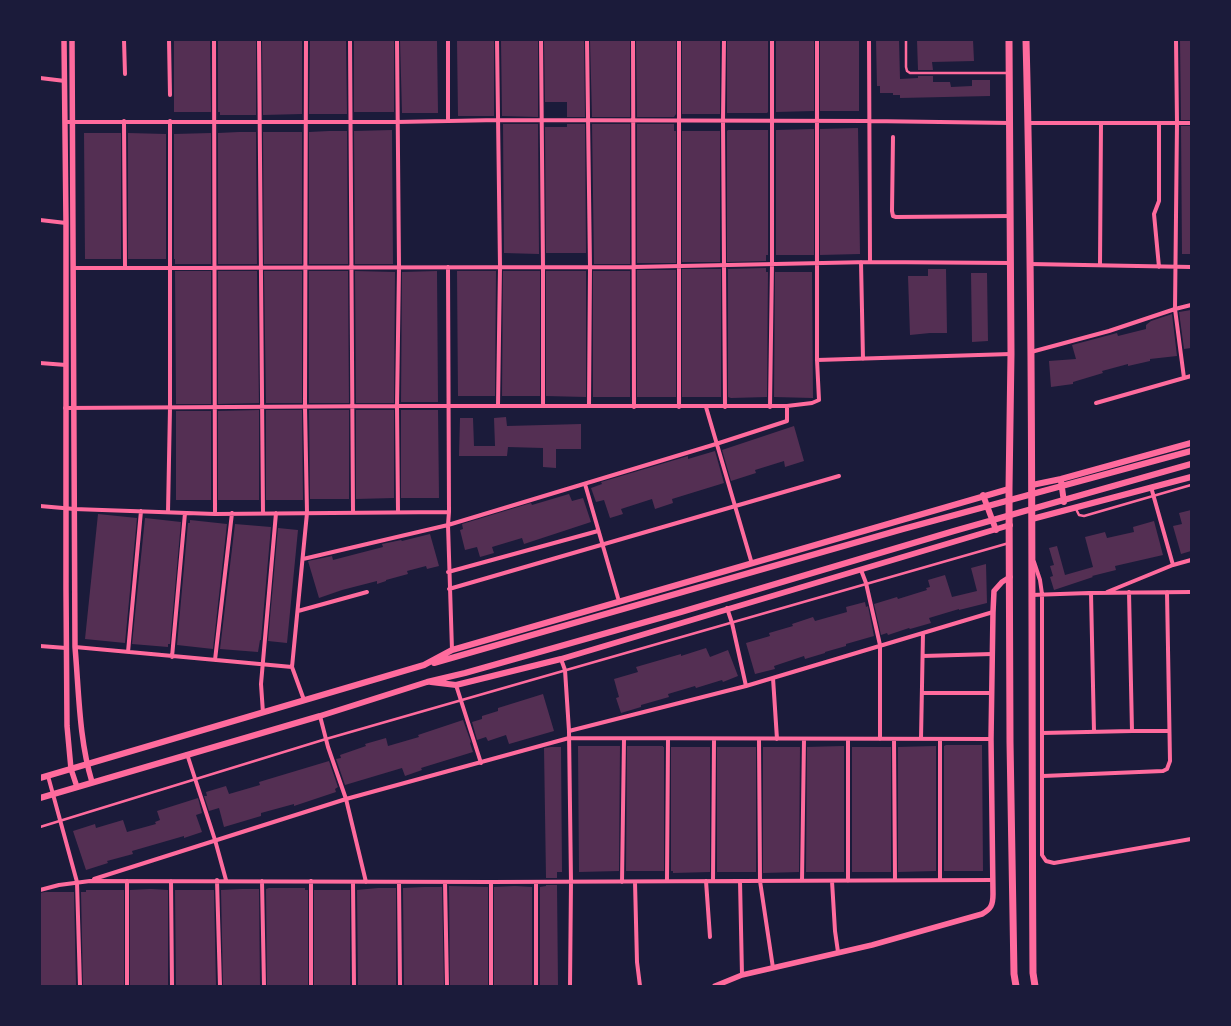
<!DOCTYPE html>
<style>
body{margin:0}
#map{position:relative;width:1231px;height:1026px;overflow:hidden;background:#1b1b3a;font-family:"Times New Roman",serif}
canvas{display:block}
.frame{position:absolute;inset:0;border:41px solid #1b1b3a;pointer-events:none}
</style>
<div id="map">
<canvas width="1231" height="1026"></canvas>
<div class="frame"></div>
</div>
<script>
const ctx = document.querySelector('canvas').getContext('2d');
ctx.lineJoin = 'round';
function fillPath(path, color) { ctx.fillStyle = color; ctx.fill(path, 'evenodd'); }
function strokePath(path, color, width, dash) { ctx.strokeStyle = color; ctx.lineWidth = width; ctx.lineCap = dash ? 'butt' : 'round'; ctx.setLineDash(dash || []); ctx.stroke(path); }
fillPath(new Path2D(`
 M174 40H210L211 112H174Z
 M218 40H256V115H220V112H218Z
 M262 40H302V114L263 115Z
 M310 40H346L347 114H309Z
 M354 40H394V112H354Z
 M400 40H437L438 113H402Z
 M489 40H494V116H458L457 41Z
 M501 40H538V117L502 116Z
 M544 40H584L585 117H567V102H545Z
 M590 40H630V117H592Z
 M636 40H676V114L674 117H637Z
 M682 40H720V114H682Z
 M727 40H768V112L767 113H727Z
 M776 40H814V111L776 112Z
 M820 40H859V111H820Z
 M876 40H899L900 79 918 78V76H933V82H950L951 87 972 86V80H990V96L900 98V95H893V93H880V86H877Z
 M917 40H973L974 61 932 62 933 70H918Z
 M1180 40H1191V120H1181Z
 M503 124H538L539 254 504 253Z
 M567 124H585L586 253H546L545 127H567Z
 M592 124H630V264H594Z
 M637 124H674V131H676V263H637Z
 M1181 126H1191V254H1182Z
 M858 128 860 254 820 255V129Z
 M814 129V255H776V130Z
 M392 130 393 264H355L354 131Z
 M728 130H768V255H766V261L727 262V131Z
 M329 131H347L348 264H309V132Z
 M682 131H720V262H682Z
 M239 132H256L257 264H218V133Z
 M263 132H302V264H264Z
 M84 133H121V259H85Z
 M128 133 166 134V259H128Z
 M211 133V264H175V259H174V134Z
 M766 268V272H768L767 397 731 398 728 397V269Z
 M682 269H721V397H682Z
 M928 269H946L947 333H930L910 335 908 276H928Z
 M637 270H676V397H637Z
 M175 271H211V404H176Z
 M218 271H257L259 403 218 404Z
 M264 271H302V403H266Z
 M309 271H348L349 403H309Z
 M355 271 395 272 394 403H356Z
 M437 271 438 402H401L402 272Z
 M457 271H496L495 396H458Z
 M503 271H540V396H502Z
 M546 271H586V397L546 396Z
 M593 271H630V397H593Z
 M775 272H812L813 398 774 397Z
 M971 273H987L988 341 972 342Z
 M1191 310V348L1184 349 1179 312Z
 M1172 314 1177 356 1150 359V361L1128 366V364L1102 371 1103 373 1073 382V384L1051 387 1049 361 1076 359 1072 345 1117 333 1118 336 1146 329V325L1151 321Z
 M259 410V500H218V411Z
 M266 410H302L303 500H266Z
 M309 410H349V499H310Z
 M356 410H394V498L356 499Z
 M401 410H438L439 498H401Z
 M176 411H211V500H176Z
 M506 417 507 426 581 424V449H556V468L543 467V448L508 447 507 456H459L460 418H473L474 446H495L494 418Z
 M794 426 804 461 785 467 784 461 755 470 756 473 731 481 722 450Z
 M715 451 724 483 672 499 673 503 655 509 652 499 621 509 623 514 610 518 604 500 596 502 591 488 602 484 601 482 688 456V459Z
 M569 494 572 501 583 498 591 522 524 544 522 538 492 547 494 553 480 557 477 547 465 550 460 530 463 529 462 524 531 503 532 505Z
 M1191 510V551L1181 554 1173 526 1182 524 1179 513Z
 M98 514 137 518 125 643 85 639Z
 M145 518 181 522 170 644H168V647L132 644Z
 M190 520 227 524 213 649 177 645 188 523H190Z
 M1154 521 1163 555 1115 566 1116 570 1092 576 1093 577 1054 590 1050 577 1053 576 1050 566 1054 565 1049 548 1057 546 1065 575 1093 567 1085 537 1105 532 1107 538 1134 532 1133 527Z
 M235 524 271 527 261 640H260L258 652 220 649Z
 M278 528 298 530 287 643 268 641Z
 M430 534 439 566 427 569 426 566 407 571 408 574 386 580V581L377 584V581L342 590 319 598 308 561 332 556 333 560 383 547 382 544 401 540 402 541Z
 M986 564 987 603 959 610V609L929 618 931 623 910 629 909 628 888 635 887 633 881 635 874 604 897 597 898 599 927 590 926 588 930 587 928 580 945 575 952 597 977 591 971 568Z
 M865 602 866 607 868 606 874 636 846 644V646L825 652V653L805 659 804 656 774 666 775 669 755 674 746 643 770 636 769 633 793 626 792 624 813 617 815 621 847 612 846 607Z
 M706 648 710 657 728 650 738 676 723 682 722 680 696 688 695 686 668 694 669 697 641 705V707L621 713 616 698 619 697 614 679 638 672 636 667 681 654V656Z
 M543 694 554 731 509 744 506 735 488 741 486 737 477 740 472 722 482 719V716L498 711V708Z
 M463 720 471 742 470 743 473 752 421 768 422 770 405 776 402 768 345 785 336 759 341 758 340 755 366 746 365 744 386 738 388 746 419 737 418 735Z
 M946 745H982L983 871H944V746Z
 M578 746H620L619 871 579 872Z
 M627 746H663V747H664V871H626Z
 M844 746V872H806L807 747Z
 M936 746V871L898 872V747Z
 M551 747H561L562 872H557V878H546L544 748Z
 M671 747H710V872L673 873V871H671Z
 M717 747H756V872H717Z
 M763 747H800L799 872 763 873Z
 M852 747H891V872H852Z
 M329 761 338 787 335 789 336 792 294 806V804L261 813V816L224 827 219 808 209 811 204 796H207L206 792 226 786 229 794 260 785 259 782Z
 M198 798 202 813 196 815 202 832 184 838V836L132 851 133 854 107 861 108 863 86 870 73 831 95 824 96 828 123 820 127 832 156 824 155 822 160 820 157 811Z
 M546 885H557L558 986H540V887L546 886Z
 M449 886 488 887V986H450Z
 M515 886 532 887V986H494V887Z
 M424 887H442L444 986H404L403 888Z
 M269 888H305V890H308V986H267L266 889Z
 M378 888H396V986H358L357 890Z
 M151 889 168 890V986H130V890Z
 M242 889H259L260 986H223L221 890Z
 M86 890H124V986H83L81 892H86Z
 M175 890H214L216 986H176Z
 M314 890H350V986H314Z
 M45 892H74L76 986H40V893Z`), '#542f53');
strokePath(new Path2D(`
 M906 40V67L907 71 910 73H1009
 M1075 507 1079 515 1084 516 1191 485
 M40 827 326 739 1009 543`), '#ff6b9d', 2.5);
strokePath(new Path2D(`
 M124 40 125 74
 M169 40 170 95
 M214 40 215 514
 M259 40 263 513
 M350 40 353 512
 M397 40 399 267 397 406 398 512
 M497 40 500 267 498 406
 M541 40 543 267V406
 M587 40 590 267 589 406
 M633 40 634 407
 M679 40V407
 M724 40 723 120 725 407
 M869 40 870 262
 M1176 40 1177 123 1175 309 1184 378
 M40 78 65 81
 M124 121 125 268
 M448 121V40
 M65 122H397L499 120 869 121 1010 123
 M1028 123H1191
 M1159 123V201L1154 214 1159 267
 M893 137 892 211 893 216 896 217 1011 216
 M40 220 66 223
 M861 262 863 359
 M1030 264 1191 267
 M1100 265 1101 123
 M448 267 449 512 448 525 452 650
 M74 268 634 267 870 262 1011 263
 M1031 352 1109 331 1175 309 1191 305
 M817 360V40
 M40 363 66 365
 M1096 403 1191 376
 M706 407 752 564
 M770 407 772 264V40
 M65 408 397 406H787L812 403 819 400 817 360 1011 354
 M585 484 618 598
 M1151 487 1173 565
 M40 506 74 509 215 514 449 512
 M168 512 170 408V121
 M303 559 448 525 716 444 787 421V406
 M1034 562 1040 580 1042 594V855L1046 861 1054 863 1191 839
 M861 570 866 583 880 645V739
 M448 572 598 531
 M449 589 839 476
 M1107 592 1173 565 1191 560
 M1129 592 1132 731
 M1091 593 1094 732
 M1031 595 1089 593 1191 592
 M727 608 732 623 746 686
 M298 611 367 592
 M40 646 66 648
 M75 647 292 667 304 700
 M128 652 141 511
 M923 656 992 654
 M172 657 185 513
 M561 659 565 670 569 731 571 882 570 986
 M215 660 232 513
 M292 667 307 513 305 407 306 40
 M773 678 777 739
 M456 685 481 763
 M922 693H991
 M263 713 261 684 276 513
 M320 716 328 747 346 799 366 882
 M569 731 746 686 993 612
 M1042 733 1132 731H1169
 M759 739 760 881 773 968
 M894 739 895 880
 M921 739 923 633
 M940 739V880
 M187 754 215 840 226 880
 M48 776 77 882 80 986
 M1043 776 1163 771 1167 769 1170 761 1167 592
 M94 879 346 799 569 738 991 739
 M217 880 220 986
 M127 881V986
 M171 881 172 986
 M262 881 264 986
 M667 881 668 739
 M706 881 710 937
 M713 881 714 740
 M740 881 742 975
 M802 881 804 739
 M832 881 835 931 838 952
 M848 881V739
 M353 882 354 986
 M399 882 400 986
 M445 882 447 986
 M491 882V986
 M536 882V986
 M622 882 624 739
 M635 882 637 962 640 986
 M40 890 59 885 90 881 491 882 993 880
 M311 986V881`), '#ff6b9d', 4);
strokePath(new Path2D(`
 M64 40 66 223V589L67 726 71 769 77 787
 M72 40 75 647C79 693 79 739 92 782
 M715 986 742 975 872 945 982 914C991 909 993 905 993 894L991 739 993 612 994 591 1002 582 1010 577`), '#ff6b9d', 5.5);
strokePath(new Path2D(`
 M1061 481 1064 502
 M1032 485 1061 479 1191 443
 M983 495 996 530
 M1032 519 1191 477
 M434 663 903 529 1191 451
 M431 682 456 685 561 659 1010 525
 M40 778 424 665 452 650 1009 489
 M40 798 320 716 427 682 465 673 681 612 954 531 1191 464`), '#ff6b9d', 6);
strokePath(new Path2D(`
 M1009 40 1011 354 1009 489 1010 742 1014 974 1016 986
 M1026 40C1034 351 1031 662 1033 973L1035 986`), '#ff6b9d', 7);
</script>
